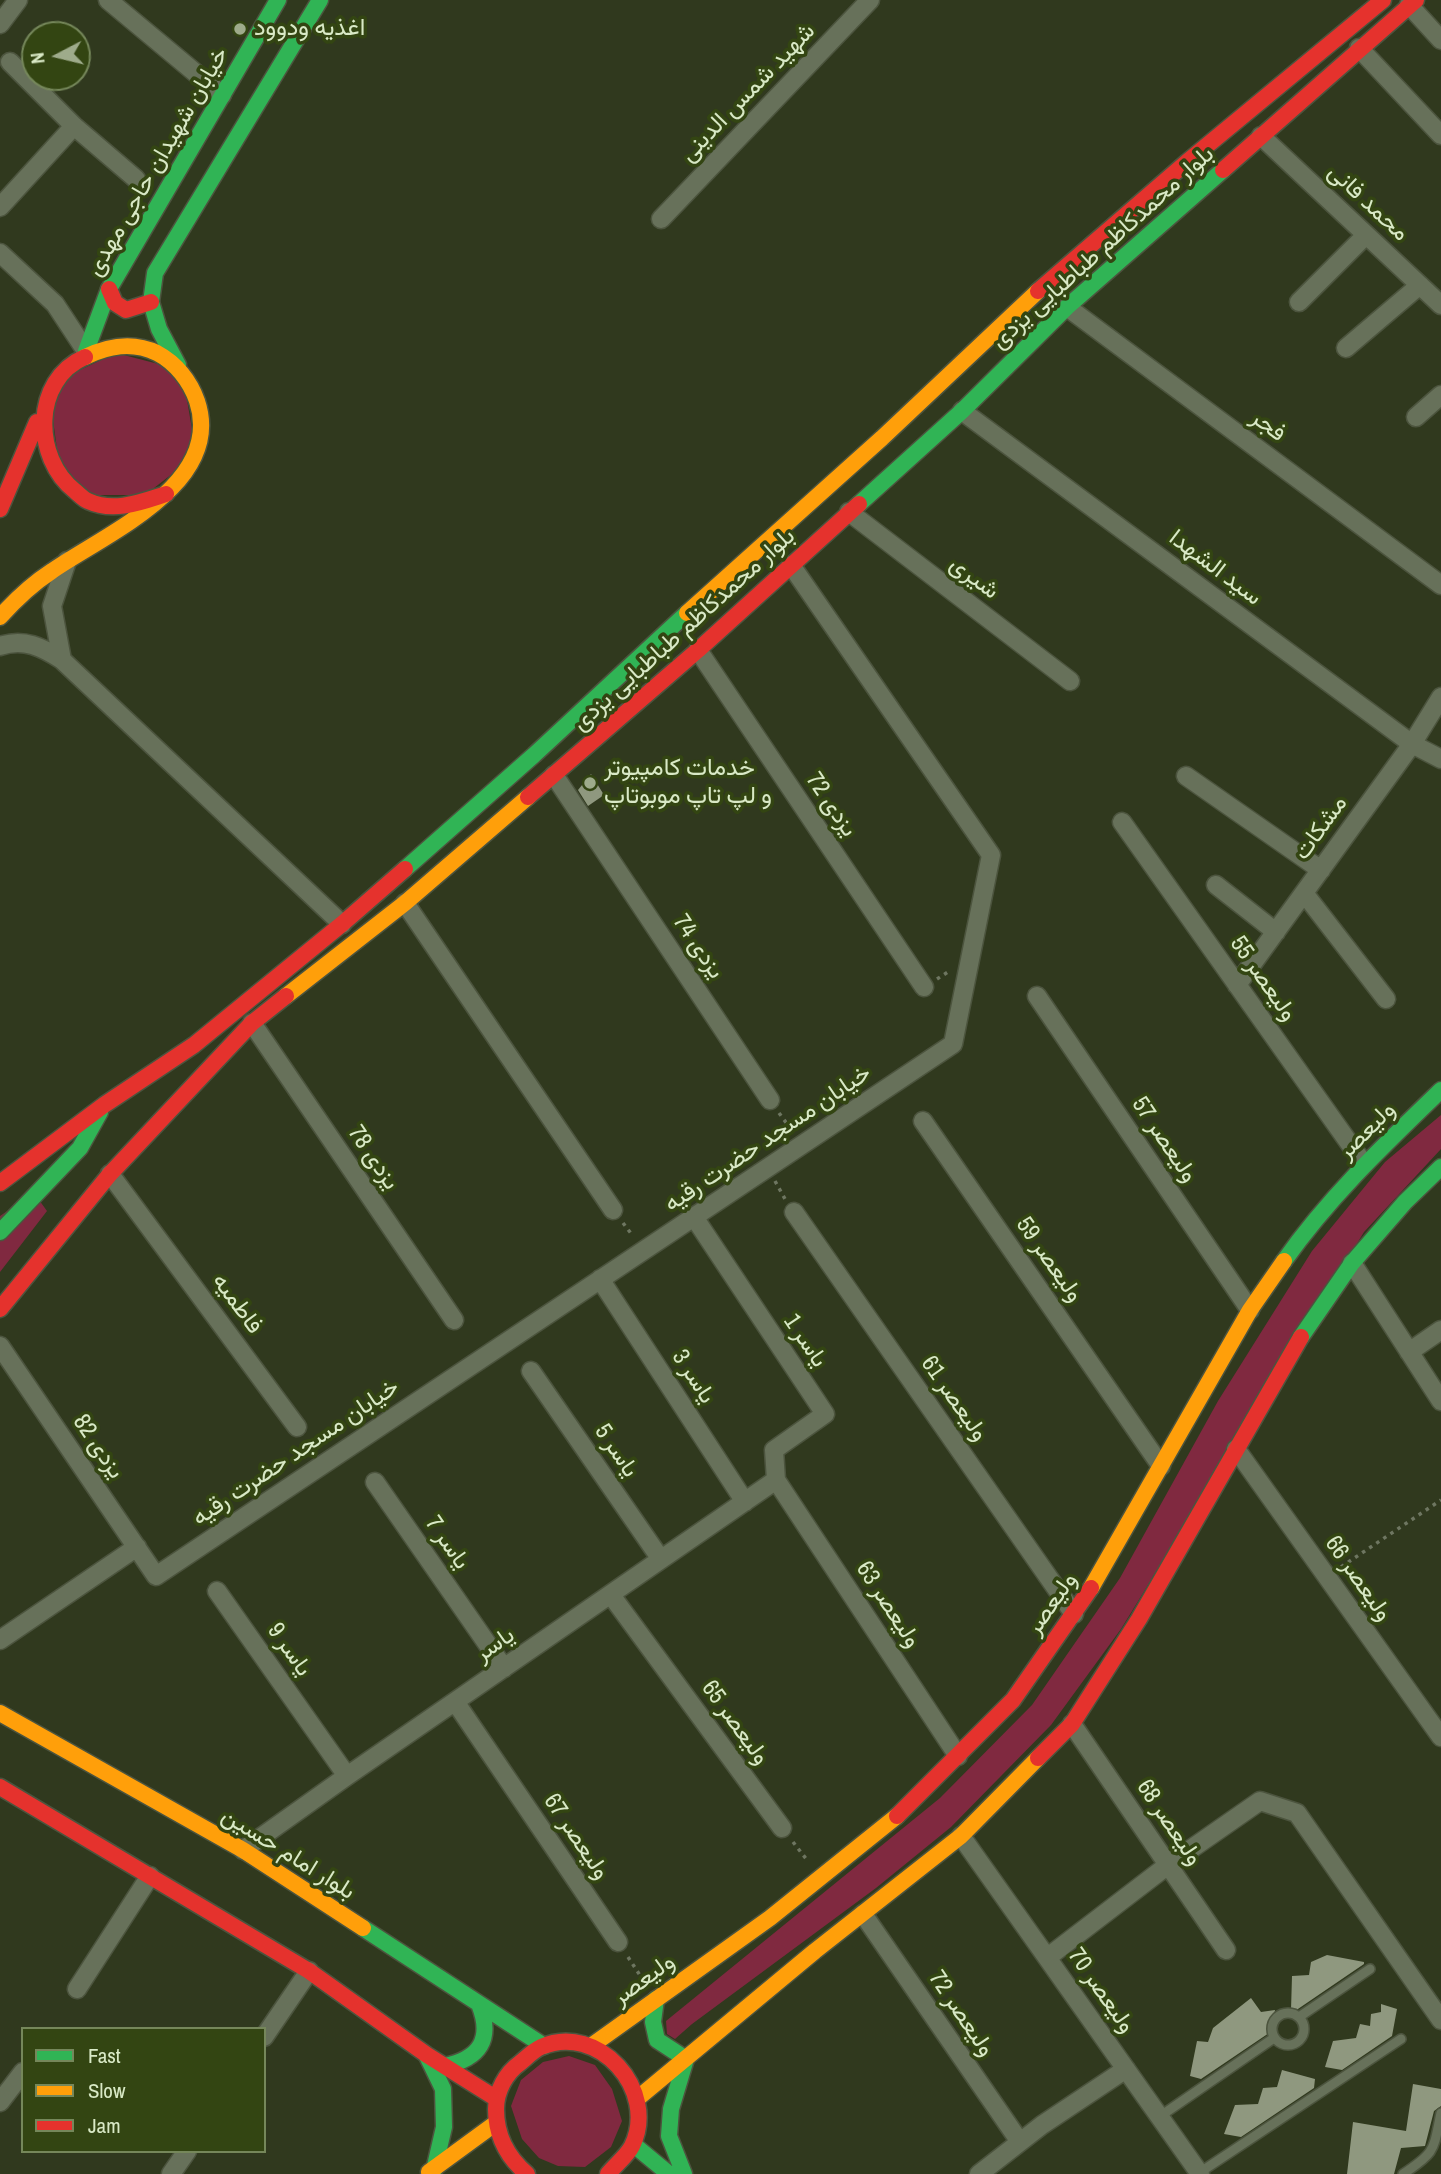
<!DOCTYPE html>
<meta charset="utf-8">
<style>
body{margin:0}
#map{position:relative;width:1441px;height:2174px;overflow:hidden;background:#30391e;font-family:"Archivo Narrow",sans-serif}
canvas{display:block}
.legend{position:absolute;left:21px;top:2027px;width:245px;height:126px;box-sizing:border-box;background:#334512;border:2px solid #75875a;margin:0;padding:9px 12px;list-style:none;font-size:21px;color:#d9e9c6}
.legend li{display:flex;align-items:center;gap:14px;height:35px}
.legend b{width:35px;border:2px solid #75875a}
.north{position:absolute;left:21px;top:21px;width:70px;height:70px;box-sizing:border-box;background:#334512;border:2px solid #75875a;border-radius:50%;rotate:263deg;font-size:19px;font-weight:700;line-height:28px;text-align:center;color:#d9e9c6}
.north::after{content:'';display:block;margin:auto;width:24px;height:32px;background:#9eab8b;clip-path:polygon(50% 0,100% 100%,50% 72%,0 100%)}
</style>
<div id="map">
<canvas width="1441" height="2174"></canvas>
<ul class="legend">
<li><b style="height:9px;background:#30b455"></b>Fast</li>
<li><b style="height:9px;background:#ff9f0a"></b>Slow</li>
<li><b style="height:9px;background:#e5322d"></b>Jam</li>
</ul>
<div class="north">N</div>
</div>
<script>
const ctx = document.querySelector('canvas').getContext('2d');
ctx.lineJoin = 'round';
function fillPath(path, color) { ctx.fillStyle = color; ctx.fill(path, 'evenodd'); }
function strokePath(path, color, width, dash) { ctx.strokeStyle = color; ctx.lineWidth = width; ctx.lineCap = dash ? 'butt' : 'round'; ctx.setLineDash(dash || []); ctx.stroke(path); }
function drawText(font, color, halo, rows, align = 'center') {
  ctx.font = font + ' "Archivo Narrow",Vazirmatn,sans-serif'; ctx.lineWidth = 7; ctx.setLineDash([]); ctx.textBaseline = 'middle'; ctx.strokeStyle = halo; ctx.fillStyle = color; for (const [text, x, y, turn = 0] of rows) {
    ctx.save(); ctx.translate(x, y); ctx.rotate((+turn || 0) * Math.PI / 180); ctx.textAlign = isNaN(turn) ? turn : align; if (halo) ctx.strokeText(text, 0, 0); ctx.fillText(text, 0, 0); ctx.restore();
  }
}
fillPath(new Path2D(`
 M116 353 166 366 186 394 193 435 181 467 145 495H94L60 471 50 398 65 377Z
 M1441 1115V1149L1364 1232 1121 1629 1051 1725 951 1827 876 1888 692 2024 675 2039 667 2034 666 2021 940 1798 1032 1705 1120 1578 1218 1401 1312 1251 1385 1162Z
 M34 1193 47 1211 0 1272V1216Z
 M569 2056 595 2065 612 2089 622 2121 611 2147 585 2167 558 2166 539 2158 522 2139 511 2106 521 2080 543 2062Z`), '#802940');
fillPath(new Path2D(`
 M591 774 604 795 588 806 578 790Z
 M1327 1955 1364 1962V1964L1295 2011 1291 2010 1292 1976 1309 1975 1311 1962Z
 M1251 1998 1261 2012 1275 2010 1272 2031 1201 2079 1190 2076 1197 2041 1208 2042 1213 2028Z
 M1381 2004 1397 2009 1392 2036 1342 2070 1325 2067 1333 2041 1356 2038 1360 2024 1370 2026 1371 2014 1381 2012Z
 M1282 2070 1315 2079 1314 2088 1241 2137 1224 2134 1235 2105 1258 2104 1263 2088 1277 2087Z
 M1413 2084 1441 2089V2106L1434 2111 1425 2146 1401 2148 1394 2174H1347L1353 2122 1406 2131Z`), '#8f987f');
const lane = new Path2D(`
 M1272 2029a16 16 0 1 1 32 0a16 16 0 1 1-32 0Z
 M1299 2017 1370 1969
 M1159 2117 1274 2038
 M1199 2173 1401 2039
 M1403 2174C1436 2152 1433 2151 1441 2113`);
const street = new Path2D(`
 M108 0 222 95
 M1409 5 1441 40
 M0 24 18 0
 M1359 48 1441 135
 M10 62 74 126 136 179
 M1261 136 1441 305
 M0 207 74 126
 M661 219 870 0
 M0 253 55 304 86 351
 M1299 302 1366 235
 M1067 307 1441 585
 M1346 348 1420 285
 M962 411 1412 744 1441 759
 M1416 417 1441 395
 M849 512 1070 681
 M0 646C24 638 42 647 62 660L342 924
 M698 650 924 987
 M62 660 52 606 67 561
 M554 775 770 1100
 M1186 776 1321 870
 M1122 822 1364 1164
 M1216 885 1276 932
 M1304 893 1386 999
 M405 903 613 1210
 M1237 985 1412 744 1441 697
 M1037 996 1250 1310
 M252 1023 454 1320
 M923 1121 1161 1466
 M110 1174 297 1427
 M794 1212 1074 1614
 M694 1217 825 1414 774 1450 776 1480 958 1756
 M1352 1263 1441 1401
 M600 1279 745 1502
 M0 1346 156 1576 953 1044 991 855 791 565
 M1409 1352 1441 1330
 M531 1371 660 1558
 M1236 1449 1441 1737
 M375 1482 504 1668
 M217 1591 347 1776
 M611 1595 782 1828
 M0 1640 137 1547
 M456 1703 618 1942
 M1072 1724 1226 1950
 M961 1836 1200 2174
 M243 1850 347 1776 776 1480
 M863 1914 1020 2142
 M1048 1957 1168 1865 1260 1801 1297 1813 1441 2020
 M77 1989 150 1876
 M264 2037 309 1971
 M0 2102 23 2072
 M171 2174 187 2151
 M979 2174 1042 2125 1126 2069`);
const fast = new Path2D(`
 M86 351 109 289 278 0
 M178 365 159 329 151 302 155 273 320 0
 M859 504 962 411 1067 307 1223 170
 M405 869 534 755 687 613
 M0 1232 80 1148 100 1112
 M1284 1261C1329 1197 1385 1144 1441 1090
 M1301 1337 1352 1263 1405 1202 1441 1167
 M363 1928 544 2046
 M656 1999 653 2022 657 2040 686 2059 671 2109 669 2136 684 2174
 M427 2056 443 2089 444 2127 434 2170
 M444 2066C480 2059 493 2039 479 2004
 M634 2145 669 2174`);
const slow = new Path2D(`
 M687 613 882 438 1038 291
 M0 617C16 599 32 584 52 571 105 534 225 484 197 401 190 381 176 363 157 353 132 341 108 346 85 357
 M286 996 405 903 528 797
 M1091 1588 1250 1310 1284 1261
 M0 1713 243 1850 363 1928
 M591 2046 770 1918 897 1816
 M638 2098 815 1951 961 1836 1038 1758
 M429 2172 496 2123`);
const jam = new Path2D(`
 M1223 170 1416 0
 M109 289 115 303 126 310 151 302
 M1038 291 1187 162 1383 0
 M85 357C32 380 33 458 75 491 79 494 83 499 88 501 114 513 141 502 166 494
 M0 509 37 422
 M528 797 698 650 859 504
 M0 1183 104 1105 194 1045 342 924 405 869
 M0 1309 110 1174 252 1023 286 996
 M1038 1758 1072 1724 1139 1619 1301 1337
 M0 1787 309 1971 427 2055 497 2099
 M897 1816 1013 1700 1091 1588
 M527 2174C507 2157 496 2135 496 2109 496 2091 506 2073 520 2063 526 2058 534 2050 541 2047 598 2022 659 2090 632 2146 627 2156 615 2165 608 2174`);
strokePath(lane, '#4c543e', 12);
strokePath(street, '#4c543e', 21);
strokePath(fast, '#4c543e', 19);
strokePath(slow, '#4c543e', 19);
strokePath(jam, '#4c543e', 19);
strokePath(new Path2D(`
 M937 979 951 970
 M779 1113 793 1132
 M775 1181 785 1199
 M623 1223 633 1236
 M1341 1567 1441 1500
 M793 1842 807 1860
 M628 1957 645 1983`), '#6e7661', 3.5, [3.5, 5]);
strokePath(lane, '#67715a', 9);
strokePath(street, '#67715a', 18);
strokePath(fast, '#30b455', 16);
strokePath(slow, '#ff9f0a', 16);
strokePath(jam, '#e5322d', 16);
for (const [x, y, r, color] of [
 [240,29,7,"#9eab8b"],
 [590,783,7,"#9eab8b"]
]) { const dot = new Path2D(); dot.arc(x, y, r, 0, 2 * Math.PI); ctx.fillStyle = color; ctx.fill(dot); strokePath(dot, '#334512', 2.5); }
drawText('24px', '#d9e9c6', '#334512', [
 ["اغذیه ودوود",254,29],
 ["خدمات کامپیوتر",604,769],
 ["و لپ تاپ موبوتاپ",604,797]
], 'left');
drawText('24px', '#d9e9c6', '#334512', [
 ["شهید شمس الدینی",748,93,-46],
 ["خیابان شهیدان حاجی مهدی",158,162,-60],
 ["محمد فانی",1368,203,43],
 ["بلوار محمدکاظم طباطبایی یزدی",1103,248,-42],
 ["فجر",1268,426,37],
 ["سید الشهدا",1215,568,37],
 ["شیری",974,578,37],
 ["بلوار محمدکاظم طباطبایی یزدی",684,630,-42],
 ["یزدی 72",831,805,56],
 ["مشکات",1321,828,-54],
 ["یزدی 74",698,947,56],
 ["ولیعصر 55",1263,979,55],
 ["ولیعصر",1367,1131,-45],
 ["خیابان مسجد حضرت رقیه",768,1139,-34],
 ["ولیعصر 57",1164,1140,56],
 ["یزدی 78",373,1158,56],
 ["ولیعصر 59",1049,1260,55],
 ["فاطمیه",237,1304,54],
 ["یاسر 1",805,1341,56],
 ["یاسر 3",693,1377,57],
 ["ولیعصر 61",954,1399,55],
 ["یزدی 82",98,1447,56],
 ["یاسر 5",616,1451,56],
 ["خیابان مسجد حضرت رقیه",296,1453,-34],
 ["یاسر 7",447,1543,55],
 ["ولیعصر 66",1358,1579,55],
 ["ولیعصر",1052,1604,-55],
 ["ولیعصر 63",888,1605,57],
 ["یاسر",495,1645,-35],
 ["یاسر 9",289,1650,55],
 ["ولیعصر 65",735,1723,54],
 ["ولیعصر 68",1169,1823,56],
 ["ولیعصر 67",576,1837,56],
 ["بلوار امام حسین",288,1854,32],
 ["ولیعصر",644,1980,-36],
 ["ولیعصر 70",1101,1991,55],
 ["ولیعصر 72",961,2014,56]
]);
</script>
